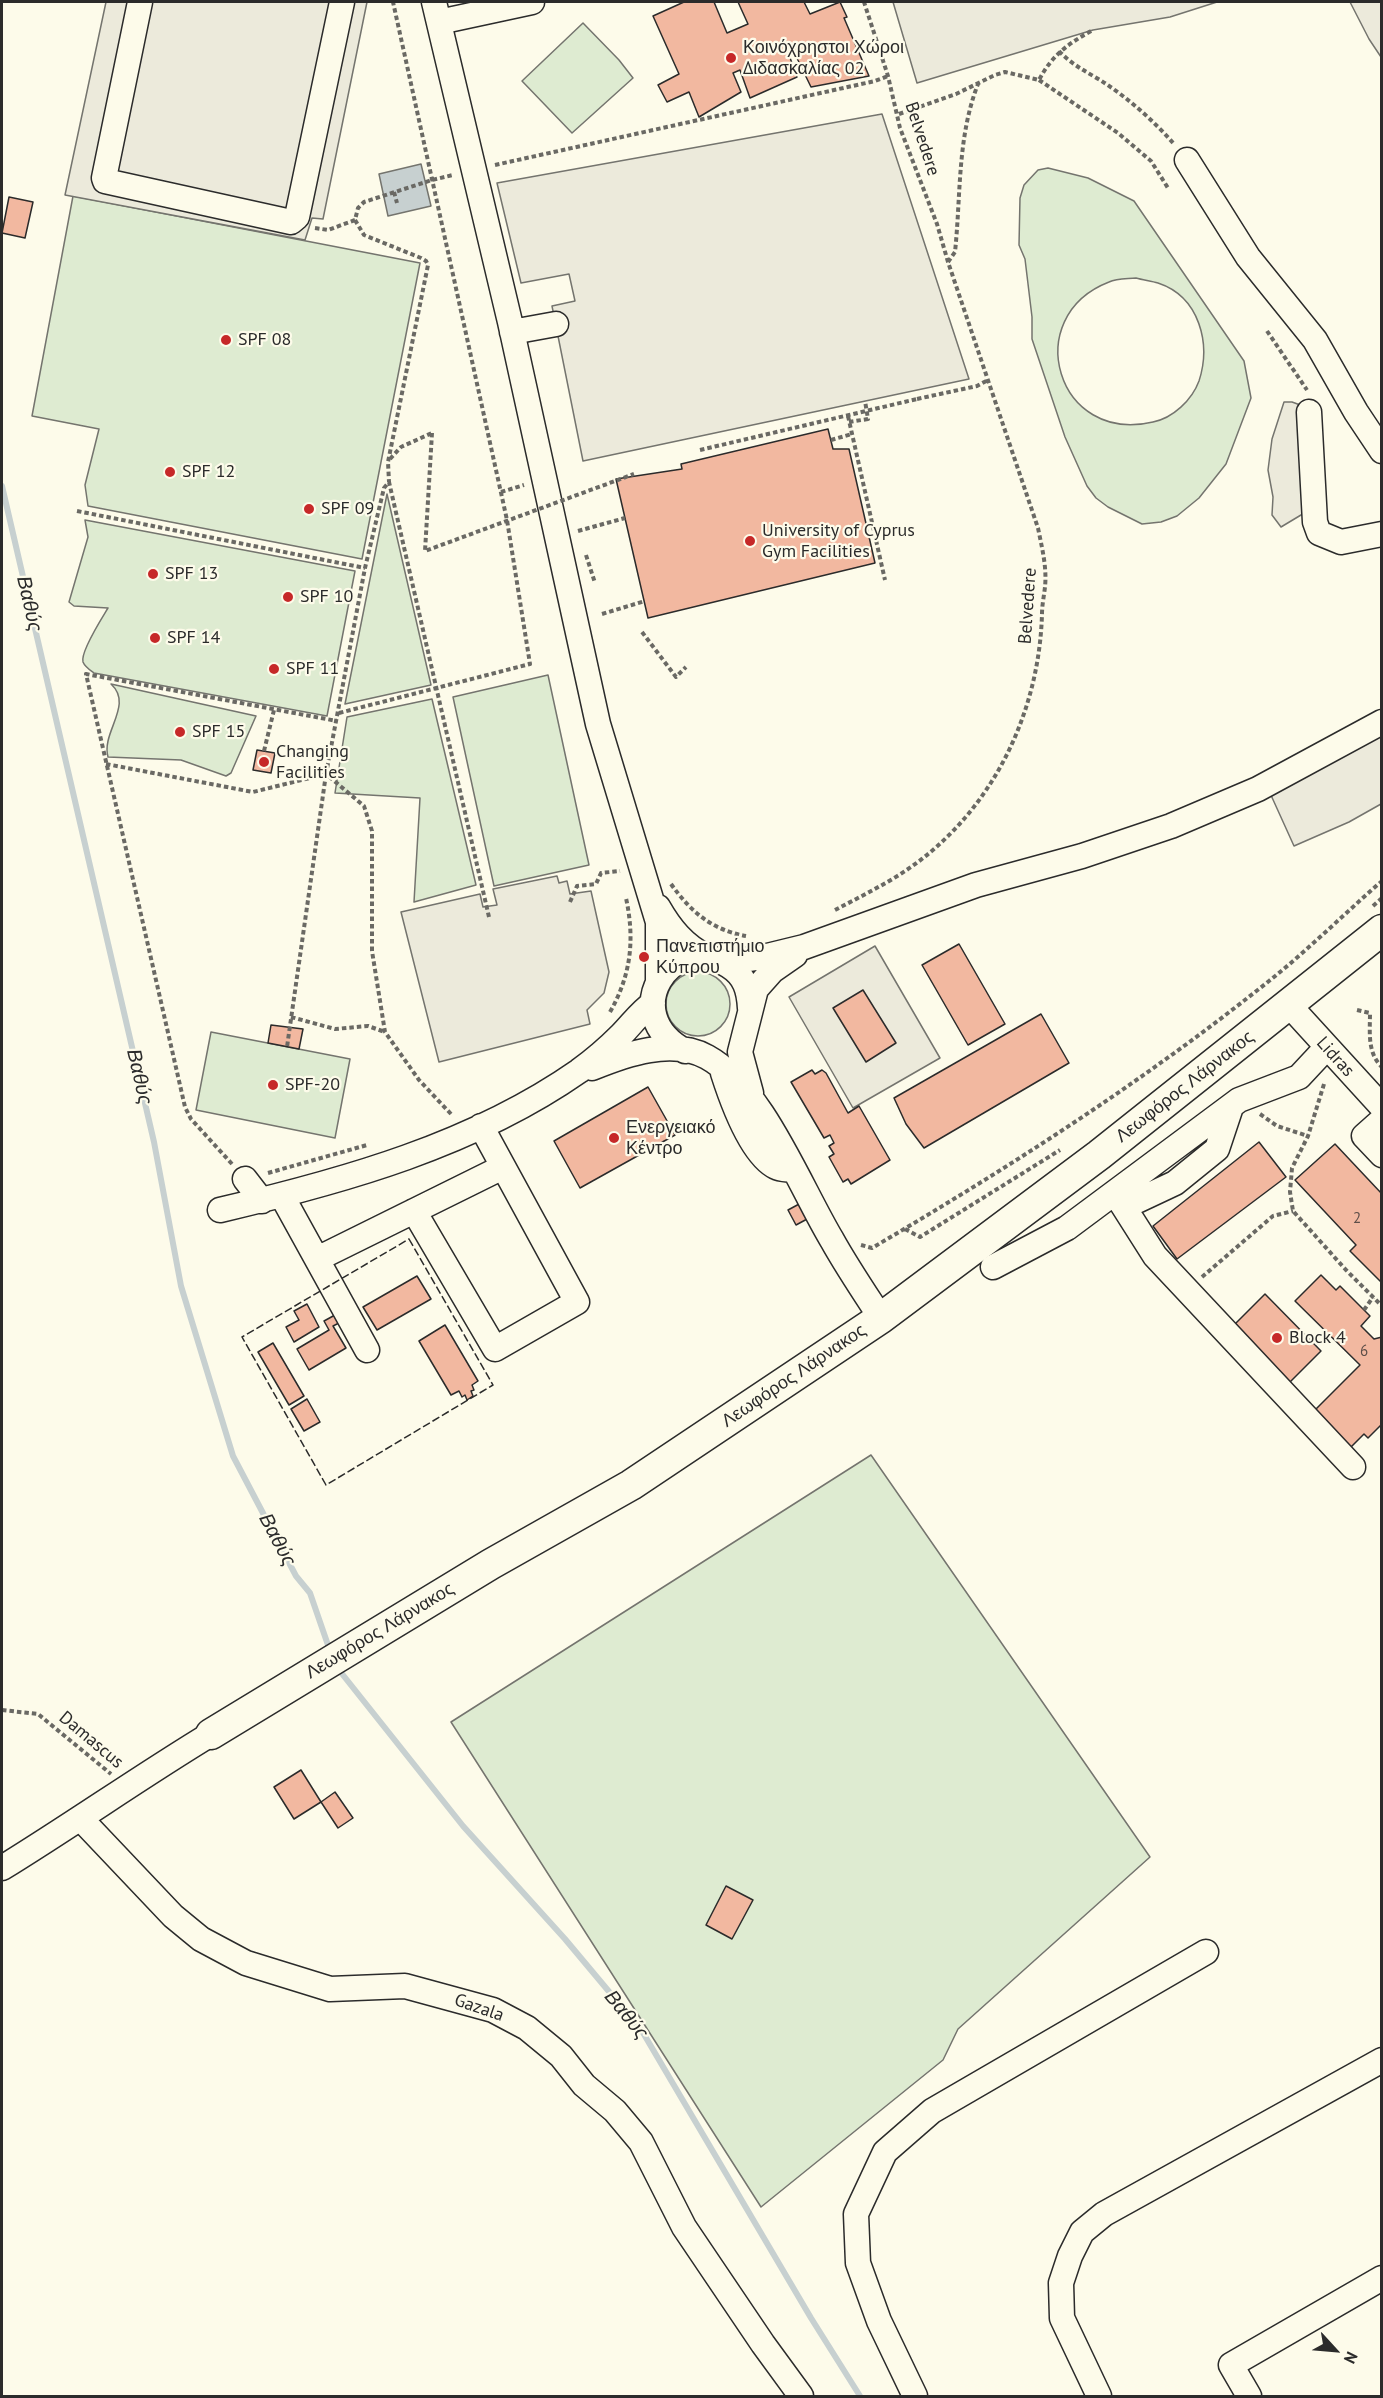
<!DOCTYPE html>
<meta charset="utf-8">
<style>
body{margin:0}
#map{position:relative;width:1383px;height:2398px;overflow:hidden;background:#fdfbea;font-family:"PT Sans",sans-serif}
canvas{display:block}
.frame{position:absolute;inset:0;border:3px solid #2b2b2b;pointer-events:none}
.north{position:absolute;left:1305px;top:2320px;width:60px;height:60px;-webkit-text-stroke:4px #fdfbea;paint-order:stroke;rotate:116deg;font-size:16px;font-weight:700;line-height:24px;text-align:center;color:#2b2b2b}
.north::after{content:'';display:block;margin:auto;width:21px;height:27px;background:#2b2b2b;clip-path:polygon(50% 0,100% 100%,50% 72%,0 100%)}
</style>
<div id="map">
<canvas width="1383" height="2398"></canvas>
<div class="frame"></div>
<div class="north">N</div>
</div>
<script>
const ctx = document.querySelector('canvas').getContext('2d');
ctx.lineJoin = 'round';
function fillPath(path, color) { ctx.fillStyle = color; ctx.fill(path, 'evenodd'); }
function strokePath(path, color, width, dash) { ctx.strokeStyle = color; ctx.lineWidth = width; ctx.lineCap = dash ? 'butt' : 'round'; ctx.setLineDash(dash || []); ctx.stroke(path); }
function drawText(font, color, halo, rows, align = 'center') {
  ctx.font = font + ' "PT Sans",sans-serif'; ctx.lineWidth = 4.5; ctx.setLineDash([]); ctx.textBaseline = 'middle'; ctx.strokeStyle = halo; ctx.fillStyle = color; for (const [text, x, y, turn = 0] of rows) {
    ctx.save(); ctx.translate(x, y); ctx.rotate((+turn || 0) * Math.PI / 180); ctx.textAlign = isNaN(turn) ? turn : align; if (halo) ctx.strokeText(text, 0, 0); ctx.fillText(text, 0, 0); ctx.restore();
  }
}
const green = new Path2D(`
 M583 23 619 60 633 78 572 133 522 81Z
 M1048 168 1088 178 1134 201 1244 361 1251 398 1226 464 1199 498 1177 516 1161 522 1142 524 1108 507 1096 498 1087 486 1065 437 1032 339V317L1025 259 1019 245 1020 198 1024 185 1038 170ZM1136 278C1143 280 1151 281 1158 283 1200 297 1211 344 1199 381 1192 400 1173 418 1153 422 1057 445 1019 317 1109 282 1117 278 1127 279 1136 278Z
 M73 196 420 263 362 559 88 506 85 485 99 429 32 416Z
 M387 494 431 685 345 704Z
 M85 520 355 571 327 716 94 673C90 670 85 667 83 662 80 652 102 618 108 608L74 606 69 602 88 537Z
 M548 675 589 865 494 886 453 697Z
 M111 684 256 716 231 773 226 776 181 760 108 757C101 732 134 705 111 684Z
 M432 699 476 885 414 902 420 798 335 793 347 717Z
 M666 1004a32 32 0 1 1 64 0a32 32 0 1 1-64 0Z
 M211 1032 350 1059 335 1138 196 1110Z
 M871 1455 1150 1857 958 2029 943 2060 761 2207 451 1722Z`);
fillPath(green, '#deebd1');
strokePath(green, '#74746e', 1.5);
const parking = new Path2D(`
 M106 2H367L323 219 312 218 305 240 65 195Z
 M893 2H1217L1170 17 1093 30 917 83Z
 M1350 2H1381V57L1369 39Z
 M882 114 969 379 583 461 552 306 575 301 569 274 521 283 497 183Z
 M1284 402H1292L1303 406 1311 509 1281 527 1272 515 1273 497 1268 470 1272 439Z
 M1381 734V804L1349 822 1294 846 1270 793Z
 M557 876 559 883 567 881 570 894 591 891 609 972 604 993 587 1010 590 1024 439 1062 401 912 480 894 483 907 497 905 493 889Z
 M875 946 940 1058 853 1108 789 997Z`);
fillPath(parking, '#eceadb');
strokePath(parking, '#74746e', 1.5);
const water = new Path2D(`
 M421 164 431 206 388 216 379 174Z`);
fillPath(water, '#c7d0d0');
strokePath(water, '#74746e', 1.5);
strokePath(new Path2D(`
 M2 486 154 1142 181 1286 233 1456 296 1576 310 1593 329 1648
 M339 1670 463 1826 565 1939 642 2031 811 2318 860 2396`), '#c7d0d0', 6);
const building = new Path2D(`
 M684 2H714L727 33 748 24 738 2H804L810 14 840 2 847 17 844 18 869 76 811 87 794 52 789 55 797 77 750 98 740 70 733 73 741 92 699 117 689 92 667 102 658 85 679 74 653 16Z
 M9 197 33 202 25 238 2 233Z
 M828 429 833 449H849L875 563 648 618 616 479 682 469 681 464Z
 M257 750 275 753 271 773 253 770Z
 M959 944 1005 1024 968 1045 922 965Z
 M863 990 896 1043 866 1062 833 1008Z
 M1041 1014 1069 1063 924 1148 906 1124 894 1098Z
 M271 1025 303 1029 299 1049 268 1043Z
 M812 1070 815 1074 822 1070 826 1073 848 1113 859 1106 890 1160 851 1184 848 1179 843 1182 829 1157 834 1154 829 1146 834 1143 830 1135 824 1138 791 1082Z
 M648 1087 675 1135 580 1188 554 1141Z
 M1259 1142 1286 1177 1177 1259 1153 1226Z
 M1335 1144 1382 1194V1283L1350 1251 1356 1245 1295 1180Z
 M801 1203 809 1218 796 1225 788 1210Z
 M1321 1275 1336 1290 1340 1286 1370 1316 1361 1326 1374 1339 1382 1337V1424L1368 1438 1364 1434 1349 1449 1312 1413 1360 1365 1295 1301Z
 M417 1276 431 1299 377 1330 363 1307Z
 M1265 1294 1321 1351 1289 1383 1233 1326Z
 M307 1304 319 1327 294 1342 286 1327 299 1320 294 1311Z
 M335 1315 339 1323 333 1326 346 1348 309 1370 297 1349 329 1330 324 1321Z
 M445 1325 478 1381 472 1385 474 1390 471 1391 473 1396 467 1400 465 1395 462 1397 459 1391 451 1395 419 1341Z
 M273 1343 304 1396 289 1405 258 1352Z
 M307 1399 320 1422 304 1431 291 1409Z
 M301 1770 321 1802 294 1819 274 1787Z
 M335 1792 353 1818 338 1828 321 1802Z
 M726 1886 753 1900 732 1939 706 1925Z`);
fillPath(building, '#f2b8a0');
strokePath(building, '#2b2b2b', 1.5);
const minor = new Path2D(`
 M140 2 104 178 105 181 291 222 297 217 342 2
 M434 2 510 322 598 724 658 922V982
 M439 22 532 2
 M1187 160 1248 257 1315 340 1356 412 1382 451
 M512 332 556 324
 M1309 412 1315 522 1319 533 1341 542 1382 534
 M658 907C670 928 684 946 707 957
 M724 963 763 957 804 947 976 885 1082 856 1171 826 1258 789 1382 722
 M1289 1005 1382 1107
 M685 1051C616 1014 671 928 729 966 745 976 749 990 750 1008
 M592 1068C626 1054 672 1038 707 1057 762 1087 800 1187 832 1240 847 1267 864 1292 881 1318
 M723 1073C731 1098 751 1155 776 1167 781 1170 788 1169 794 1170
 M751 1093 740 1052 756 989 772 971 795 955
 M1382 1120 1364 1136 1382 1155
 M245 1179 262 1201
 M1115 1193 1155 1256 1353 1467
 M282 1196 367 1350
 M1124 1207 1175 1183 1217 1149 1231 1107
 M220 1210C344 1181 473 1145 579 1071 594 1060 608 1048 621 1035 632 1024 640 1012 653 1003
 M414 1211 495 1349 577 1302 481 1126
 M317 1259 503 1167
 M993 1267 1067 1228 1239 1100 1299 1077 1327 1047
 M81 1819 173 1916 201 1939 246 1963 330 1989 405 1986 493 2010 527 2028 561 2056 584 2085 615 2111 641 2142 684 2227 763 2344 801 2396
 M2 1868C72 1825 140 1777 211 1734
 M915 2396 879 2321 858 2263 856 2214 885 2152 932 2111 1206 1952
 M1099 2396 1062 2318 1061 2283 1070 2256 1082 2232 1104 2214 1382 2060
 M1249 2396 1231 2365 1382 2278`);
const major = new Path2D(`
 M211 1734 491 1564 631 1485 881 1318 1099 1155 1382 930`);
strokePath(minor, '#2b2b2b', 27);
strokePath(major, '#2b2b2b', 33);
strokePath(new Path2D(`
 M1059 51C1071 64 1085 71 1100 80 1127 97 1154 121 1174 144
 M1039 80 1118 133 1151 161 1168 188
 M899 114 956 94 995 75 1005 72 1039 80C1052 55 1069 43 1093 30
 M495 165 875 81 888 76
 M394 192 397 203
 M355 220 364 235 421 258 426 261 428 265 388 462 389 482
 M315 228 328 230 355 220 358 208 364 202 432 180 453 175
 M948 262 955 252C961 195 957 138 978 84
 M1267 331 1307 390
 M917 399 977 386 988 380
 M848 416 885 580
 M849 422 868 419 865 401
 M831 440 852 434
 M390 459 401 447 432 433
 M501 492 524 485
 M77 511 365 568
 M578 531 625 518
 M586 555 595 583
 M602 614 645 601
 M642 632 676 677 686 667
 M339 713 530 664 507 520 393 2
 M264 751 274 710
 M106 764 253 792 326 774 287 1047
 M671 884C691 912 712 930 746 936
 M570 902 577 886 596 884 601 873 620 871
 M1373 906 1382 898
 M835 910C856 899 878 888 899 875 988 819 1039 718 1042 614 1042 605 1044 596 1045 587 1047 567 1042 548 1038 528L948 262 937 224 900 128 888 76 864 2
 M1357 1010 1370 1013C1370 1032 1367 1053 1382 1067
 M610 1012C631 975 635 940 626 898
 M291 1017 335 1029 368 1026 385 1032
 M1324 1084 1308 1136 1292 1168 1290 1192 1293 1211 1346 1270 1382 1306
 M451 1114 419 1080 385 1032 372 951V831L364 806 326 774 365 568 384 488 389 482 489 917
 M1260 1114 1277 1126 1308 1136
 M232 1164 191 1119 185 1107 86 674 337 721
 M268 1173 367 1145
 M905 1229 920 1237 1060 1150
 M861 1245 872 1248C1010 1167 1144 1081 1269 981 1308 950 1344 914 1382 881
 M1202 1277 1273 1216 1293 1211
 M1364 1310 1373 1297
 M2 1710 38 1714 111 1774`), '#6a6964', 4, [4.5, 3]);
strokePath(minor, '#fdfbea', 24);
strokePath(major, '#fdfbea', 30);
strokePath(new Path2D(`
 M432 433 425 551 634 474
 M700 450 917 399`), '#6a6964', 4, [4.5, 3]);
strokePath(new Path2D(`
 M409 1239 493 1385 326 1485 242 1337Z`), '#2b2b2b', 1.5, [8, 3]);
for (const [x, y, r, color] of [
 [731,58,6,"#c62828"],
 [226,340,6,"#c62828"],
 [170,472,6,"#c62828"],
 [309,509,6,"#c62828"],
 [750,541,6,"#c62828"],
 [153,574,6,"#c62828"],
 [288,597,6,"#c62828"],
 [155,638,6,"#c62828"],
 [274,669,6,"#c62828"],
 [180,732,6,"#c62828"],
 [264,762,6,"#c62828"],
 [644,957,6,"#c62828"],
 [273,1085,6,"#c62828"],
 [614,1138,6,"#c62828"],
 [1277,1338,6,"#c62828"]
]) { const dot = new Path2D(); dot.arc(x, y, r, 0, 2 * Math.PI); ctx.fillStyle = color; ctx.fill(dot); strokePath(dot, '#fdfbea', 2); }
drawText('15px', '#5d4e48', null, [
 ["2",1357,1219],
 ["6",1364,1352]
]);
drawText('18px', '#2b2b2b', '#fdfbea', [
 ["Κοινόχρηστοι Χώροι",743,48],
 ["Διδασκαλίας 02",743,69],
 ["SPF 08",238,340],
 ["SPF 12",182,472],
 ["SPF 09",321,509],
 ["University of Cyprus",762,531],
 ["Gym Facilities",762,552],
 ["SPF 13",165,574],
 ["SPF 10",300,597],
 ["SPF 14",167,638],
 ["SPF 11",286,669],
 ["SPF 15",192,732],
 ["Changing",276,752],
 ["Facilities",276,773],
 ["Πανεπιστήμιο",656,947],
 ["Κύπρου",656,968],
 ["SPF-20",285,1085],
 ["Ενεργειακό",626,1128],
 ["Κέντρο",626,1149],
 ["Block 4",1289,1338]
], 'left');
drawText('18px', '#2b2b2b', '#fdfbea', [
 ["Belvedere",922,139,72],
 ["Belvedere",1028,606,-86],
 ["Lidras",1335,1057,48],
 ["Λεωφόρος Λάρνακος",1185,1087,-38],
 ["Λεωφόρος Λάρνακος",794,1376,-34],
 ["Λεωφόρος Λάρνακος",380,1631,-31],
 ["Damascus",91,1740,40],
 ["Gazala",479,2008,19]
]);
drawText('italic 20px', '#2b2b2b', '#fdfbea', [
 ["Βαθύς",29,604,77],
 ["Βαθύς",139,1077,77],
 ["Βαθύς",277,1540,62],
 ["Βαθύς",626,2015,51]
]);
</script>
